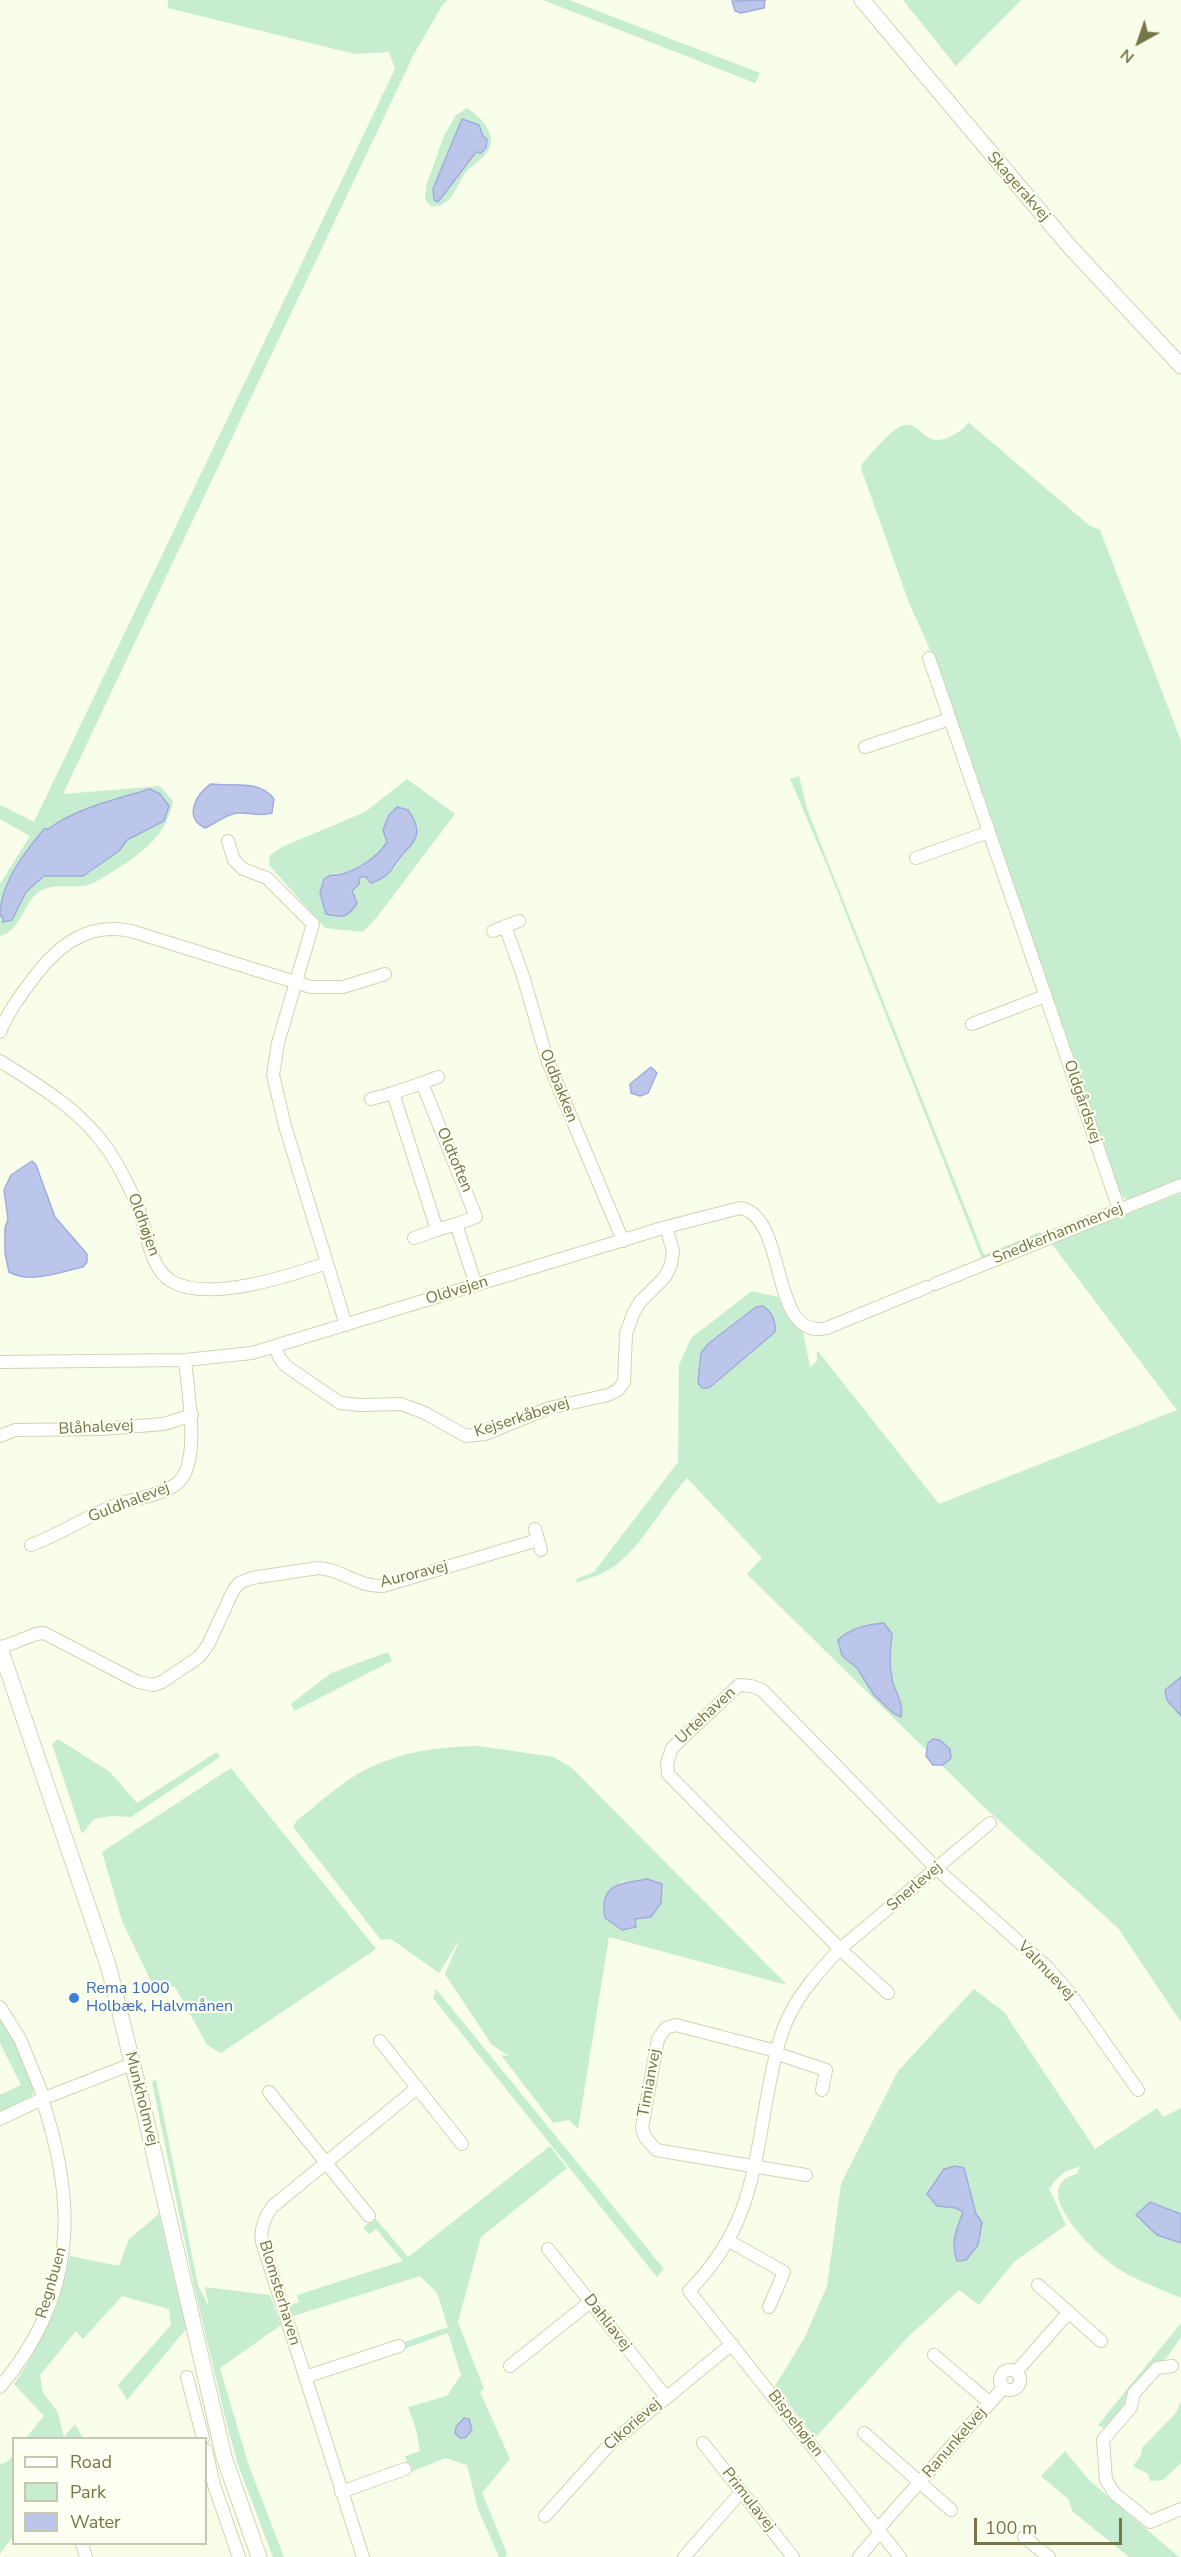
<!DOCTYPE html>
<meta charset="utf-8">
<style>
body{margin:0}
#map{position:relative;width:1181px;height:2557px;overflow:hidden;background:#f9feea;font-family:"Nunito Sans",sans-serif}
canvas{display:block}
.legend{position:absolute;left:12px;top:2437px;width:195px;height:108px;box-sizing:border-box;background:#fcfff1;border:2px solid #c6c8ad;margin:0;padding:8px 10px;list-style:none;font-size:18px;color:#767647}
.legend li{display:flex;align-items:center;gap:12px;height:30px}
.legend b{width:30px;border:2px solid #c6c8ad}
.north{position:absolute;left:1109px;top:12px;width:60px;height:60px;-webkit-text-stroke:4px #fcfff1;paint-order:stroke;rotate:220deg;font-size:16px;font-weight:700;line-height:24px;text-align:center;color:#767647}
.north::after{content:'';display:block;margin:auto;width:21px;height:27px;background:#767647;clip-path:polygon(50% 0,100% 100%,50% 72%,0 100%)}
.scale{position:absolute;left:974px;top:2518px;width:148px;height:27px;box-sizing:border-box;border:3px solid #767647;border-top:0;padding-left:8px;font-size:18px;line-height:21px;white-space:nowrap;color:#767647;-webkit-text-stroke:4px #fcfff1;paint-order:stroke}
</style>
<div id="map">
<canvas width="1181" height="2557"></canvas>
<ul class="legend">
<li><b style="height:8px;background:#fff"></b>Road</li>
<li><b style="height:16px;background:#c6edcf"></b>Park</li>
<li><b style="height:16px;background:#bcc5ea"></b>Water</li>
</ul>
<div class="north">N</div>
<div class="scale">100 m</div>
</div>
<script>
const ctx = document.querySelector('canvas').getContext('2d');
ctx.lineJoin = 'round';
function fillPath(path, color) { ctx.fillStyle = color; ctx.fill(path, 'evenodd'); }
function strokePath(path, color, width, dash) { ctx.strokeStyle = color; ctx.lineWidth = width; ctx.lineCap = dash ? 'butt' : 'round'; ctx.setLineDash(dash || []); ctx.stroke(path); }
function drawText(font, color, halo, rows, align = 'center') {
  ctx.font = font + ' "Nunito Sans",sans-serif'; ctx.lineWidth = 4.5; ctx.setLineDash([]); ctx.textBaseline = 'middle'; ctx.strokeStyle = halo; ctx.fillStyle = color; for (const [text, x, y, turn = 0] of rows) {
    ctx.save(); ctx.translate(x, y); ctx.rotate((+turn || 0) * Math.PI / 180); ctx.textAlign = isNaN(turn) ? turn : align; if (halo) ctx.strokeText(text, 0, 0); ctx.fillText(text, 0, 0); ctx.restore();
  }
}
fillPath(new Path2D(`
 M168 0H448L443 4 414 54 63 794 160 786 173 801C168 834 140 855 112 872 105 876 96 883 88 885 71 889 53 882 39 892 22 904 22 930 0 936V884L30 836 0 819V805L34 822 395 69 389 52 355 54 168 8Z
 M543 0H569L760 73 755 83Z
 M903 0H1021L956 66Z
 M467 108C477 115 491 127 491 141 492 153 476 162 468 170 459 179 457 193 447 201 441 206 437 207 430 206L425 199 426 186 444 136 456 115Z
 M968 422 1090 526 1100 530 1181 741V1180L1130 1200 1124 1198 1117 1188 932 654 909 603 862 471 861 465C870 455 890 431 901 426 923 418 923 454 955 434 961 431 965 428 968 422Z
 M799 776 807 809 984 1255 1040 1232 1041 1237 982 1259 828 868 790 779Z
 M407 779 455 814 377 917 363 932 325 928 269 865 270 855 282 847 365 812ZM415 820 417 835 394 869 366 877H360L352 891 332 873C352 876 377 858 387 842L383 830Z
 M1181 1193V2022L1118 1928 983 1806 747 1574 762 1558 687 1478C661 1506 639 1555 603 1573 595 1577 585 1579 577 1583L576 1579 594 1572 678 1462 679 1365 691 1338 752 1291 782 1298 791 1319 803 1332 810 1367 817 1361V1350L939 1504 1177 1410 1051 1243Z
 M388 1652 392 1661 294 1711 291 1704 331 1673Z
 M58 1739 110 1772 137 1803 217 1752 220 1757 131 1817 111 1816 94 1819 82 1834 52 1744Z
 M478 1746 554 1757 573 1769 787 1985 609 1937 578 2129 569 2120 553 2123 501 2055 509 2056 492 2045 445 1974 460 1939 439 1973 391 1939 381 1940 293 1827 297 1820C319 1804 341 1782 365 1770 403 1751 437 1747 478 1746ZM647 1879 635 1919 620 1882Z
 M231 1768 376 1949 221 2053 207 2045 175 1987 151 1981 122 1921 102 1852Z
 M436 1989 664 2269 657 2277 433 1998Z
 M974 1989 1004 2012 1095 2149 1157 2108 1163 2117 1181 2108V2298C1161 2289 1140 2282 1122 2271 1099 2258 1023 2187 1077 2174L1080 2167C1066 2169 1057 2176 1050 2188L1048 2186 1066 2225 1014 2262 979 2305 959 2290 909 2336 815 2438 775 2386 805 2337 827 2286 841 2184 898 2071Z
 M0 2016C8 2029 39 2080 33 2094 28 2104 10 2108 0 2113V2095L21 2085 0 2043Z
 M156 2079 198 2285 209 2307 205 2287 270 2295 281 2325 220 2368 248 2463 284 2557H273L238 2465 227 2425 194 2286 152 2082Z
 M550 2146 567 2168 481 2237 458 2322 484 2389 480 2392 510 2459 482 2493 507 2553 505 2557H499L478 2509 467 2465 445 2458 411 2472 405 2456 420 2451 416 2429 408 2407 447 2396 461 2375 448 2333 404 2349 402 2343 448 2327 437 2293 420 2276 290 2317 287 2306 299 2302 297 2295 403 2261 376 2229 369 2234 363 2228 375 2218 408 2257Z
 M159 2214 186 2329 127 2400 118 2385 171 2325 169 2309 122 2296 83 2339 76 2331 40 2375 43 2393 57 2411 64 2437 75 2424 83 2438H26L44 2416 14 2384C42 2344 59 2303 70 2256L119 2266 129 2239Z
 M1181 2323V2337L1167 2357 1156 2366 1132 2393 1107 2430 1098 2425Z
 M1181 2401V2463L1163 2480 1150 2481 1148 2474 1133 2466 1141 2455 1142 2448 1176 2413Z
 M1065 2451 1089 2480 1179 2557H1129L1072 2511 1069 2500 1041 2476Z
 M13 2455V2536L0 2554V2465L8 2461Z`), '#c6edcf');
const water = new Path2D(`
 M765 0 764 8 741 13 735 11 732 1Z
 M462 119 479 125 483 136 487 139 486 148 481 153 476 152 438 202 434 200 433 189Z
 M211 784C233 787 259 779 274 799L272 813C258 817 250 812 237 813 225 815 214 824 205 828 183 818 196 793 211 784Z
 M150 789 160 794 169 806 164 821 127 840 119 851 83 876H44L26 892 12 920 3 922V917L0 916C0 884 24 853 44 829H48C77 808 116 799 150 789Z
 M397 807 408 810C413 817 419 827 416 836 414 844 407 849 402 855 392 869 389 877 371 883L366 877H360L359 884 352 891 357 903C348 918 342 918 326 914L320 893 324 879C333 873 334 876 342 874 359 869 378 857 387 842L383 830 389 815Z
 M651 1067 657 1073 648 1093 640 1096 631 1093 630 1084Z
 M32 1161 36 1165 55 1217 87 1254V1262L83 1267C60 1272 31 1284 9 1272L5 1253V1228L8 1219 4 1190 11 1175Z
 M763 1306C772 1312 776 1321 775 1332L709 1388H702L698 1383 701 1353 708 1344 756 1307Z
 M884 1623 892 1634C890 1649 889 1664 892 1679 895 1692 904 1703 901 1717L893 1713 874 1695 857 1668 842 1656 838 1640C851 1628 867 1624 884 1623Z
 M1181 1677V1716L1167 1700 1165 1690Z
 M933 1739 940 1740 950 1749 951 1758 943 1765H933L926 1756 928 1743Z
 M647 1879 662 1884 661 1903 651 1917 635 1919 636 1927 622 1930 605 1918C598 1882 623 1884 647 1879Z
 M955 2166 964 2168 976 2214 982 2222 978 2245 966 2260 957 2261C950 2242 957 2229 963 2212L956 2208 937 2206 927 2194 944 2169Z
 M1150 2202 1181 2214V2243L1157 2235 1136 2215Z
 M464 2418 469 2419 472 2430 465 2438H460L455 2433 456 2427Z`);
fillPath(water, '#bcc5ea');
strokePath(water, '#a1addc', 1.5);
const minor = new Path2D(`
 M929 658 1119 1209
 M865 747 950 719
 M228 841 234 860 243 869 267 878 313 924 278 1043 273 1075 285 1126 346 1325
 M916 858 989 832
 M505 926 523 976 548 1062 623 1241
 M493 931 519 921
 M972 1024 1045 996
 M0 1032C8 1012 20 996 32 980 57 946 87 922 131 931L311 987H343L385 974
 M0 1061C39 1086 78 1108 106 1147 119 1165 129 1186 138 1207 147 1229 149 1268 171 1281 208 1303 289 1276 327 1263
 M422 1083 438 1077
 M371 1099 393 1093
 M456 1224 437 1230 393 1093 422 1083 476 1217 456 1224 476 1285
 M414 1238 437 1230
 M935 1284 1181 1185
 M275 1347 280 1359 286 1366 340 1403 360 1405 401 1404 425 1413 466 1436 485 1434 549 1408 608 1395 618 1390 624 1382 626 1334 633 1314 640 1302 665 1277 671 1265 673 1251 666 1227
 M0 1362 185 1360 252 1353 666 1227 740 1208C789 1216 768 1342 827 1328L927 1287
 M0 1436 15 1430 101 1429 164 1424 192 1415
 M535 1529 541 1550
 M31 1545C61 1534 88 1515 119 1504 137 1498 158 1496 175 1485 203 1468 187 1387 185 1360
 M0 1648 36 1634 44 1633 138 1682 153 1685 162 1682 199 1657 208 1645 233 1591 239 1583 252 1578 318 1568C342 1569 357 1587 383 1586L538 1540
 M888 1993 840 1949 668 1774 667 1763 672 1748 739 1685 751 1686 762 1690 937 1869 1047 1967 1069 1992 1138 2090
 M0 2007 20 2039 44 2098
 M380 2041 462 2144
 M776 2051 676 2025 666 2028 658 2039 642 2128 645 2137 656 2150 806 2175
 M775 2053 826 2070 822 2090
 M269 2092 369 2216
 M0 2119 42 2099 132 2064
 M729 2241 784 2272 769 2307
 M548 2249 666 2397
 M1038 2285 1101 2341
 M934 2355 990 2403
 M510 2366 590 2302
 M1172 2366 1157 2368 1134 2393 1131 2407 1103 2440 1106 2480 1115 2494 1150 2522 1181 2509
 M1000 2380a10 10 0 1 1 20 0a10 10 0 1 1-20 0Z
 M1016 2372 1069 2312
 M187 2377 203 2438
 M305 2377 399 2346
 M0 2387C76 2297 78 2206 42 2099
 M864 2433 951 2510
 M703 2443 793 2557
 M206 2450 214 2485 239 2557
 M341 2492 405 2469
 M545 2516 611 2443 732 2344
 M878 2529 1004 2387
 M1024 2537 1049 2557
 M82 2544 86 2557
 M363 2557 262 2242C260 2229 264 2218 272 2207L417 2088
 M684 2557 741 2492
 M859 2557 880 2532
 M900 2557 689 2291C750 2229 753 2174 768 2092 773 2067 777 2042 788 2018 800 1992 820 1970 840 1949L990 1823`);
const tertiary = new Path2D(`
 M862 0 1070 247 1181 366
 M0 1648 109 1968 146 2119 224 2457 259 2557`);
strokePath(minor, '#d1d4b0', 14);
strokePath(tertiary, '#d1d4b0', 17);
strokePath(minor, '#fff', 12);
strokePath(tertiary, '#fff', 15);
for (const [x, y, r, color] of [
 [74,1998,6,"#3f7fe0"]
]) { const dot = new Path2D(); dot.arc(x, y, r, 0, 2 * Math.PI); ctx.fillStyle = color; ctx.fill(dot); strokePath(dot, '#fcfff1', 2); }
drawText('16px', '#767647', '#fcfff1', [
 ["Skagerakvej",1018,187,49],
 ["Oldbakken",558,1086,68],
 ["Oldgårdsvej",1082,1102,71],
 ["Oldtoften",454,1160,67],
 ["Oldhøjen",143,1225,70],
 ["Snedkerhammervej",1058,1234,-22],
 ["Oldvejen",457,1291,-17],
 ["Kejserkåbevej",522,1418,-18],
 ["Blåhalevej",96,1428,-3],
 ["Guldhalevej",129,1503,-21],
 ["Auroravej",414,1575,-14],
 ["Urtehaven",706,1716,-43],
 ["Snerlevej",915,1887,-40],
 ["Valmuevej",1046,1971,46],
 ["Timianvej",650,2083,-80],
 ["Munkholmvej",141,2099,76],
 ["Regnbuen",52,2283,-74],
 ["Blomsterhaven",279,2293,73],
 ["Dahliavej",607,2323,52],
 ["Bispehøjen",795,2424,52],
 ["Cikorievej",633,2425,-41],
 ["Ranunkelvej",955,2443,-49],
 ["Primulavej",748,2500,52]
]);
drawText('16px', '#366cbe', '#fcfff1', [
 ["Rema 1000",86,1989],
 ["Holbæk, Halvmånen",86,2007]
], 'left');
</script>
